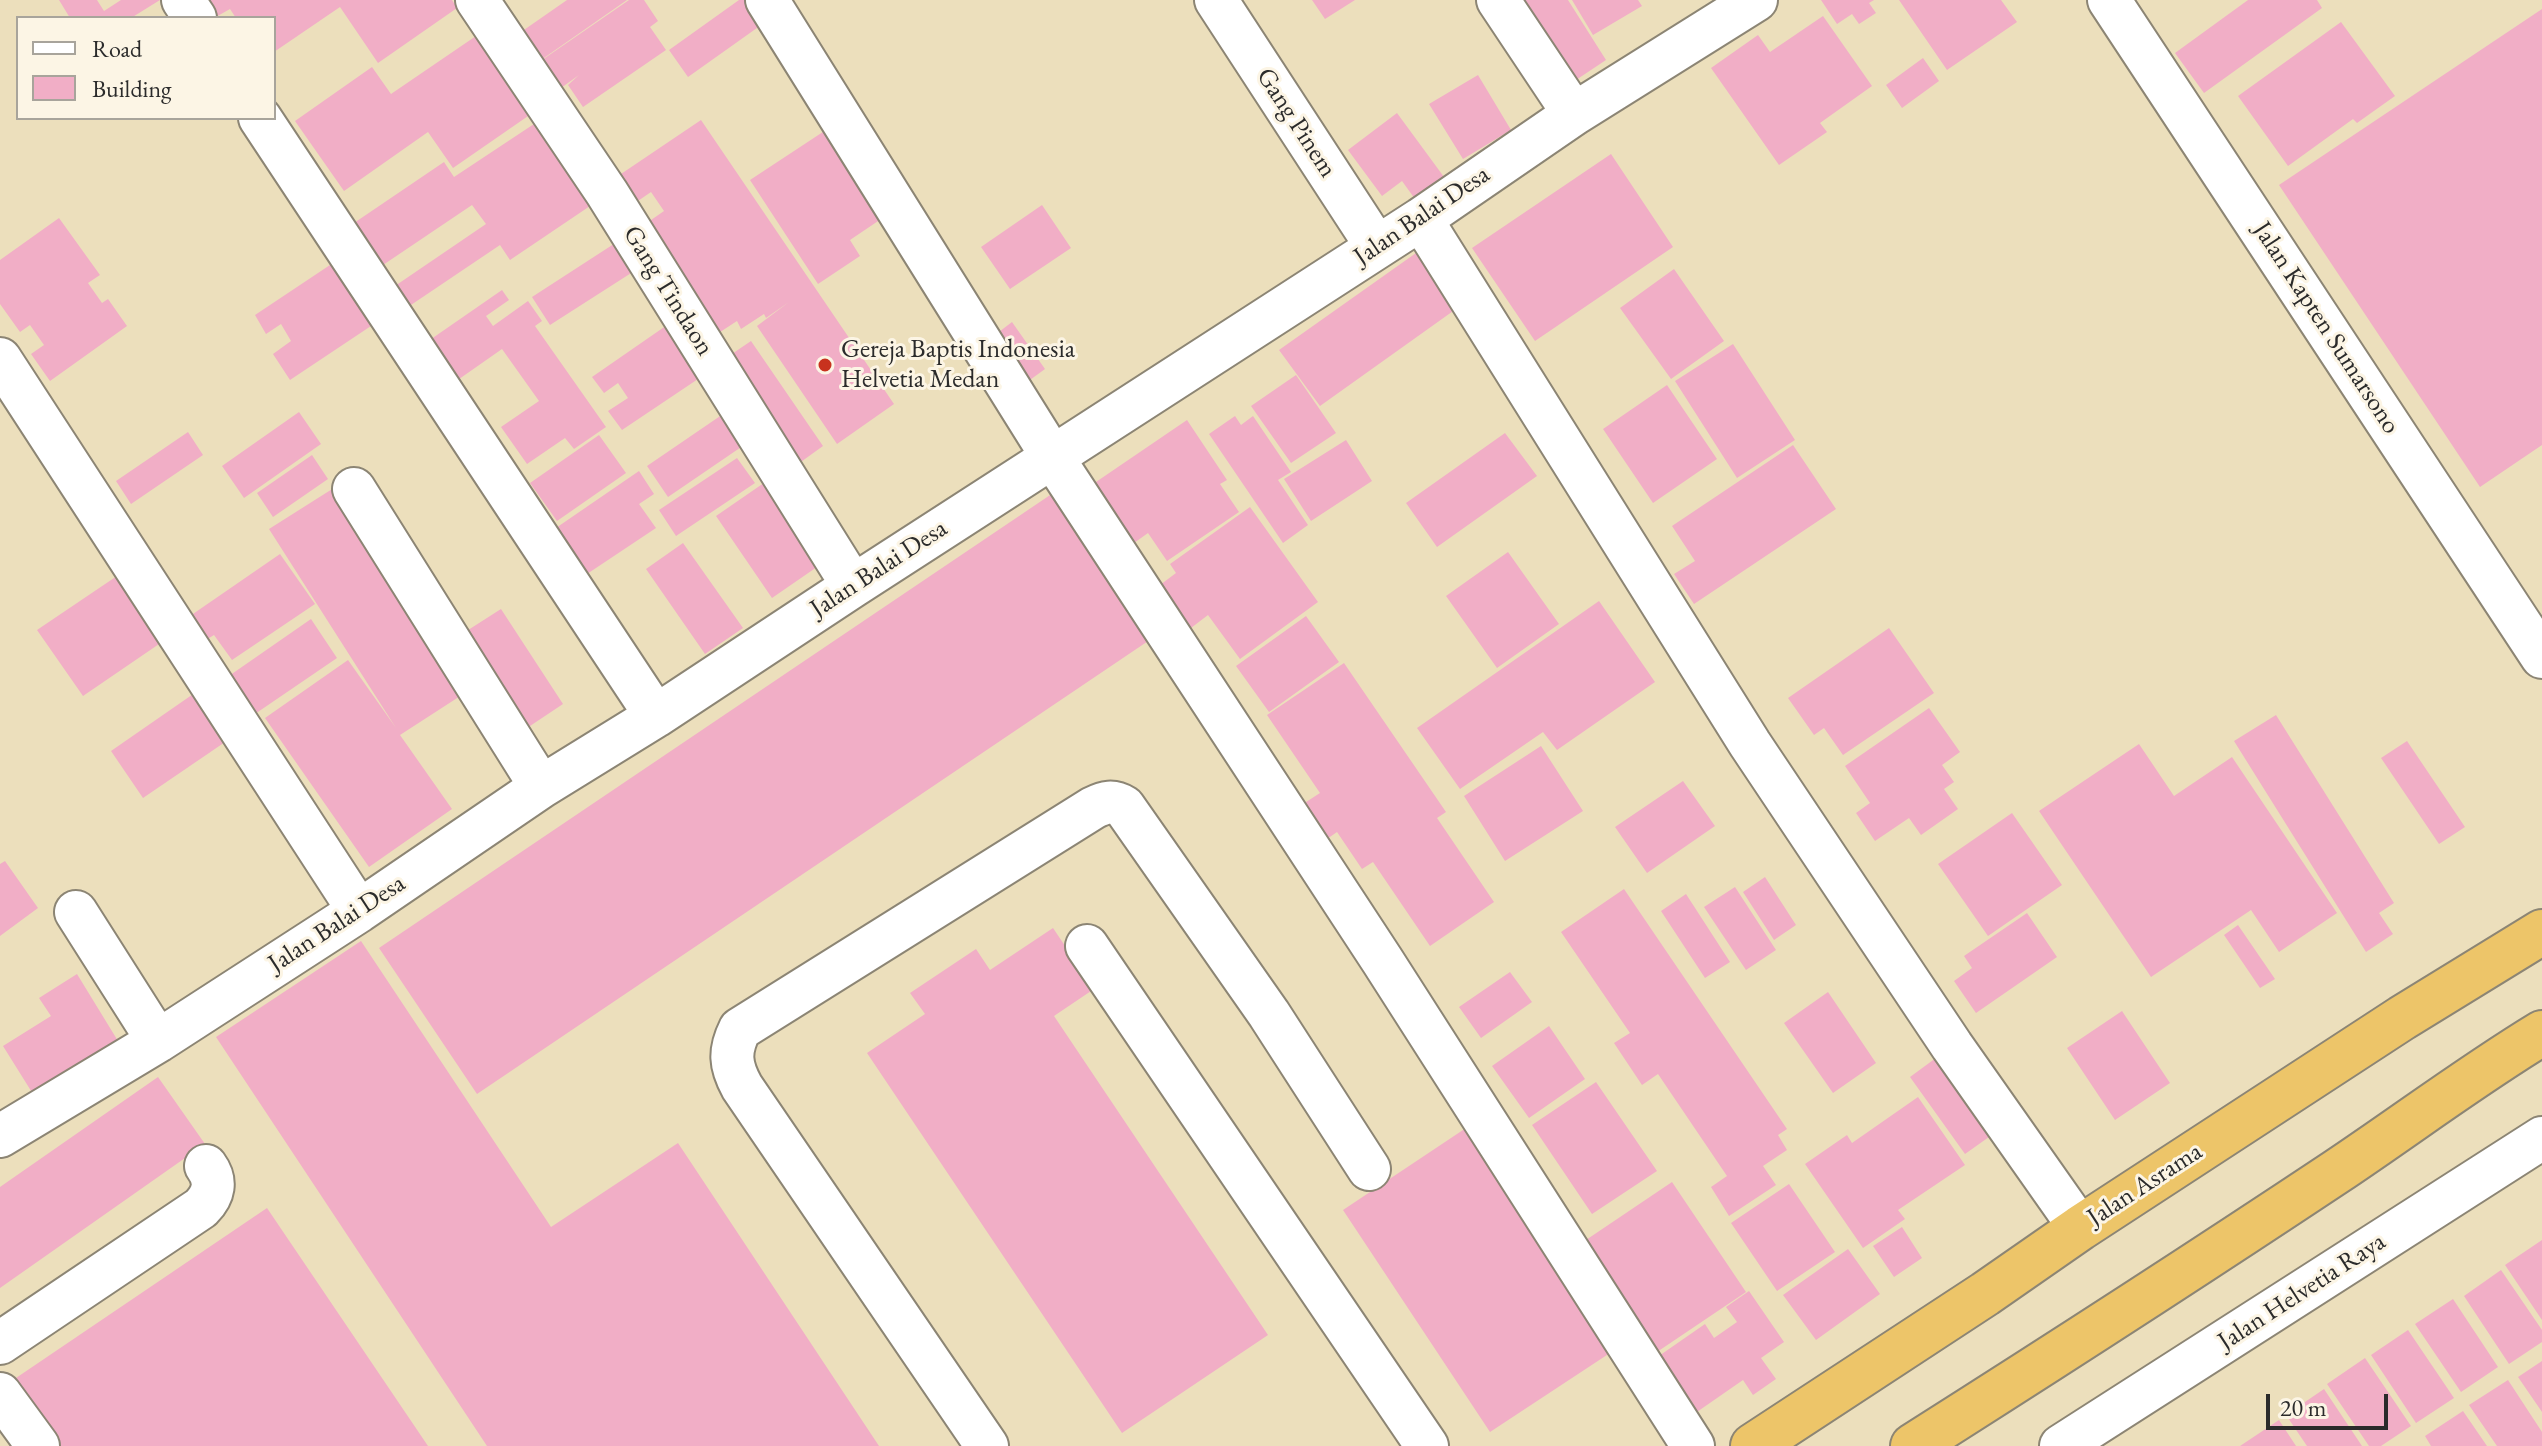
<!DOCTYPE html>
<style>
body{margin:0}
#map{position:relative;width:2542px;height:1446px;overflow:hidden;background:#ecdfbc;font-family:"EB Garamond",serif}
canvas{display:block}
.legend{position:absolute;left:16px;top:16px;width:260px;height:104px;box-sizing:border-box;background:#fcf5e5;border:2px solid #a8a49b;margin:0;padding:10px 14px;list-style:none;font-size:24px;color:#2b2b2b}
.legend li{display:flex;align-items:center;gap:16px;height:40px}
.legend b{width:40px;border:2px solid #a8a49b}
.scale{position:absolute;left:2266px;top:1394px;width:122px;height:36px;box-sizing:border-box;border:4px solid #2b2b2b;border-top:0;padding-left:10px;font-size:24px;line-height:28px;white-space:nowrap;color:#2b2b2b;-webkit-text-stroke:6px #fcf5e5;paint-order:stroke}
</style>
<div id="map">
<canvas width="2542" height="1446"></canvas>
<ul class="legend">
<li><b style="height:10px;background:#fff"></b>Road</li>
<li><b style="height:22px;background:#f1aec6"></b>Building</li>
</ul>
<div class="scale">20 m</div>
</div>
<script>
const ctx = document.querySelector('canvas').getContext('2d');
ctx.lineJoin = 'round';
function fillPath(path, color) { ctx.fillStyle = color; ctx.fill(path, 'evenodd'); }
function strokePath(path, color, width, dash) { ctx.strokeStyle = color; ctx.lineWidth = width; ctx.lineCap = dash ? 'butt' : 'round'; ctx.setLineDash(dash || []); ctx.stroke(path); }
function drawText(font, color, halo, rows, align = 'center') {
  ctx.font = font + ' "EB Garamond",serif'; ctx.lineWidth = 6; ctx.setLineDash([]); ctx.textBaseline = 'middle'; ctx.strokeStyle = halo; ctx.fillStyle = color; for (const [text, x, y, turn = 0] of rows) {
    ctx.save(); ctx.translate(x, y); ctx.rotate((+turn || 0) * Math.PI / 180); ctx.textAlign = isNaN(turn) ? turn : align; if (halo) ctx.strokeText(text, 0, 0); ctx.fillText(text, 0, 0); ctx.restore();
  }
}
fillPath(new Path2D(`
 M59 0H97L104 11 121 0H160L131 18H70Z
 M202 0H452L457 8 378 63 340 7 274 52V18H236L230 9 214 18Z
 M567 0H627L541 60 521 32Z
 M629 0H644L658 21 650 27 666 50 583 107 568 85 579 75 561 88 542 60Z
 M739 0H748L764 23 688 77 669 50Z
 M1312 0H1355L1325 19Z
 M1521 0H1568L1606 60 1573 82Z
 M1572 0H1638L1642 6 1593 35Z
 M1821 0H1874L1869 3 1876 13 1859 24 1852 14 1837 24Z
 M1899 0H2001L2017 22 1947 70Z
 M2248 0H2317L2322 8 2204 93 2175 53Z
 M2542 9V445L2480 487 2279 185Z
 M1823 16 1872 86 1820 123 1827 132 1779 165 1711 68 1758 35 1770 52Z
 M2341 22 2395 96 2357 123 2353 119 2288 166 2238 96Z
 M476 36 531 114 453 168 428 132 344 191 295 121 372 67 391 94Z
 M1923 58 1939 81 1902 108 1886 85Z
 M1478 75 1511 130 1463 159 1429 104Z
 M1397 113 1444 177 1415 199 1402 181 1382 196 1348 150Z
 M701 120 894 404 837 444 757 326 789 302 766 318 764 314 741 329 737 321 714 336 641 227 664 211 651 192 635 203 618 176Z
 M534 124 590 206 510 260 500 245 405 309 392 288 486 224 472 205 383 265 354 223 444 162 454 177Z
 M832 126 890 213 850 240 860 256 818 284 750 180Z
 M1611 154 1673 247 1535 341 1472 248Z
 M1042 205 1071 248 1010 289 981 247Z
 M59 218 100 275 88 283 102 303 108 299 127 326 50 381 31 354 44 345 30 325 20 332 0 304V260Z
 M620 240 639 268 550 325 532 297Z
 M1416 253 1456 309 1320 406 1279 350Z
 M333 263 374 324 290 380 273 354 291 341 281 324 266 334 255 315Z
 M1674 269 1724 341 1671 379 1620 308Z
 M502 290 509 300 486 316 493 326 528 301 542 321 535 326 606 427 574 449 565 438 527 464 501 427 539 401 502 349 452 384 424 344Z
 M1012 322 1045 369 1023 385 991 338Z
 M670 323 701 377 622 430 608 411 628 398 618 383 604 393 592 377Z
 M751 341 823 446 798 464 726 358Z
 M1733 344 1795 440 1737 478 1675 381Z
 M1296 375 1336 433 1291 463 1251 406Z
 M1667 385 1717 459 1653 503 1603 429Z
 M729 410 750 441 668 497 647 466Z
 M299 412 321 444 244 498 222 466Z
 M1235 416 1241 425 1253 416 1291 472 1278 480 1308 525 1283 543 1209 434Z
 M1187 420 1227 480 1220 484 1239 512 1167 561 1148 533 1134 543 1093 484Z
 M188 432 203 455 131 504 116 481Z
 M1505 433 1537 476 1437 547 1406 503Z
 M599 435 626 473 557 521 530 483Z
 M1346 440 1372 481 1311 521 1284 479Z
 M1793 445 1836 509 1694 604 1674 574 1695 561 1672 526Z
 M312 455 328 479 273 517 257 493Z
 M737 458 755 483 676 536 659 510Z
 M639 471 654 494 639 504 656 528 584 576 553 530Z
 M774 476 830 558 772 598 716 516Z
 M1065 485 1163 631 477 1094 379 948Z
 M337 486 468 691 400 735 452 809 369 867 265 718 348 660 396 728 269 529Z
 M1250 507 1318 602 1240 659 1208 615 1191 628 1160 585 1176 573 1170 564Z
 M683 543 743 628 705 654 646 569Z
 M1508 552 1559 624 1497 668 1446 596Z
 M280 554 315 604 232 660 214 635 206 640 190 616Z
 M117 576 162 642 83 696 37 630Z
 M1599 601 1655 682 1557 750 1543 732 1460 789 1417 728Z
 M501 609 563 704 527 728 465 632Z
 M1306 616 1339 662 1269 712 1236 666Z
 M311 619 337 658 252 716 226 678Z
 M1889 628 1934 693 1843 755 1824 728 1814 735 1788 698Z
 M1344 663 1446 812 1437 818 1494 902 1430 946 1373 862 1362 869 1337 832 1327 839 1303 804 1320 793 1267 715Z
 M199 690 231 738 143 798 111 751Z
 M1929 708 1960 752 1942 765 1954 782 1944 789 1958 809 1921 835 1909 818 1875 841 1856 813 1870 803 1845 766Z
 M2276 715 2394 903 2379 913 2393 934 2366 952 2234 741Z
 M2407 741 2465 827 2439 844 2381 758Z
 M2139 744 2174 796 2232 757 2337 913 2279 952 2251 910 2151 977 2039 811Z
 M1541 746 1583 811 1505 861 1464 796Z
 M1683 781 1715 826 1647 873 1615 827Z
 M2012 813 2062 885 1988 936 1938 864Z
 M5 861 38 908 0 936V864Z
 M1765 877 1796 925 1774 940 1743 892Z
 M1735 887 1776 950 1746 970 1704 907Z
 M1624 889 1787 1129 1778 1135 1787 1150 1763 1166 1776 1185 1729 1216 1711 1187 1727 1176 1658 1074 1642 1085 1614 1043 1630 1033 1561 932Z
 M1686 894 1730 962 1705 978 1661 911Z
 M2027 913 2057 957 1976 1013 1954 981 1972 968 1964 956Z
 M2238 925 2275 979 2260 988 2224 935Z
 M1053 928 1094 989 1054 1016 1268 1335 1122 1433 867 1053 925 1014 910 993 976 949 990 970Z
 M361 941 551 1227 678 1143 879 1446H487L216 1037Z
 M1510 972 1532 1002 1481 1038 1459 1007Z
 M77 974 118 1041 33 1094 3 1046 51 1016 39 998Z
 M1828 992 1876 1063 1833 1093 1784 1023Z
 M2122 1011 2170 1083 2115 1120 2067 1048Z
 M1549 1026 1585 1079 1529 1118 1492 1066Z
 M1940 1055 1996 1132 1965 1154 1910 1077Z
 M158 1077 205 1144 0 1288V1187Z
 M1596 1082 1657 1171 1592 1214 1532 1125Z
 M1918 1097 1965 1165 1898 1210 1905 1219 1863 1248 1805 1164 1847 1135 1852 1143Z
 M1466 1128 1613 1351 1490 1432 1343 1210Z
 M1672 1182 1746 1292 1657 1352 1583 1242Z
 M1789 1184 1835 1252 1777 1291 1731 1223Z
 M267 1208 428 1446H58L13 1380Z
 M1902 1227 1922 1258 1894 1277 1873 1246Z
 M2542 1240V1320L2505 1265Z
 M1848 1249 1880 1294 1816 1340 1783 1295Z
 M2501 1270 2542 1330V1342L2509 1364 2464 1296Z
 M1749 1291 1784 1342 1761 1358 1776 1379 1753 1395 1743 1380 1694 1414 1656 1358 1705 1324 1714 1338 1737 1322 1726 1307Z
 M2453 1299 2498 1367 2461 1392 2415 1324Z
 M2408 1330 2454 1398 2416 1423 2371 1355Z
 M2365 1358 2411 1426 2381 1446H2369L2327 1384Z
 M2542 1361V1412L2518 1377Z
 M2508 1380 2542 1432V1446H2497L2469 1405Z
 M2324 1389 2362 1446H2307L2286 1415Z
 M2463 1411 2487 1446H2431L2425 1436Z
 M2279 1420 2296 1446H2240Z`), '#f1aec6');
const minor = new Path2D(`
 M183 0 195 18
 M477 0 607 193 853 586
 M767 0 1053 458 1382 960 1693 1446
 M1216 0 1377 247
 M1498 0 1574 114
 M2109 0 2542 657
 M260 118 656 716
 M1421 219 1750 744 1952 1046 2080 1228
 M0 359 359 911
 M354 489 541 787
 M76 912 158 1041
 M1087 946 1427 1446
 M0 1136 158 1041 359 911 541 787 656 716 853 586 1421 219 1574 114 1756 0
 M0 1343 201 1208C214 1195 217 1181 206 1166
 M0 1394 38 1446
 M987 1446 742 1087C730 1065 729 1051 740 1029L1093 808C1105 802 1113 800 1124 807L1269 1014 1369 1169
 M2061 1446 2542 1138`);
const highway = new Path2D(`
 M1753 1446 1985 1294 2080 1228 2402 1018 2542 932
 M1913 1446C2055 1356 2196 1265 2336 1172 2405 1126 2471 1076 2542 1033`);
strokePath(minor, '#8c8574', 46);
strokePath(highway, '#8c8574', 48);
strokePath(minor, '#fff', 42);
strokePath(highway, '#edc569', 44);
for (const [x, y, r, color] of [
 [825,365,8,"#c8321e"]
]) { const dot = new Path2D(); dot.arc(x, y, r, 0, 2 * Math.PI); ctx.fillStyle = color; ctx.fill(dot); strokePath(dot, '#fcf5e5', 3); }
drawText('26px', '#2b2b2b', '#fcf5e5', [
 ["Gang Pinem",1296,123,57],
 ["Jalan Balai Desa",1422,216,-34],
 ["Gang Tindaon",668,291,58],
 ["Jalan Kapten Sumarsono",2326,328,57],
 ["Jalan Balai Desa",879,569,-33],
 ["Jalan Balai Desa",337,924,-33],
 ["Jalan Asrama",2145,1185,-33],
 ["Jalan Helvetia Raya",2302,1292,-33]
]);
drawText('26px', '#2b2b2b', '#fcf5e5', [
 ["Gereja Baptis Indonesia",841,350],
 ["Helvetia Medan",841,380]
], 'left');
</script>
